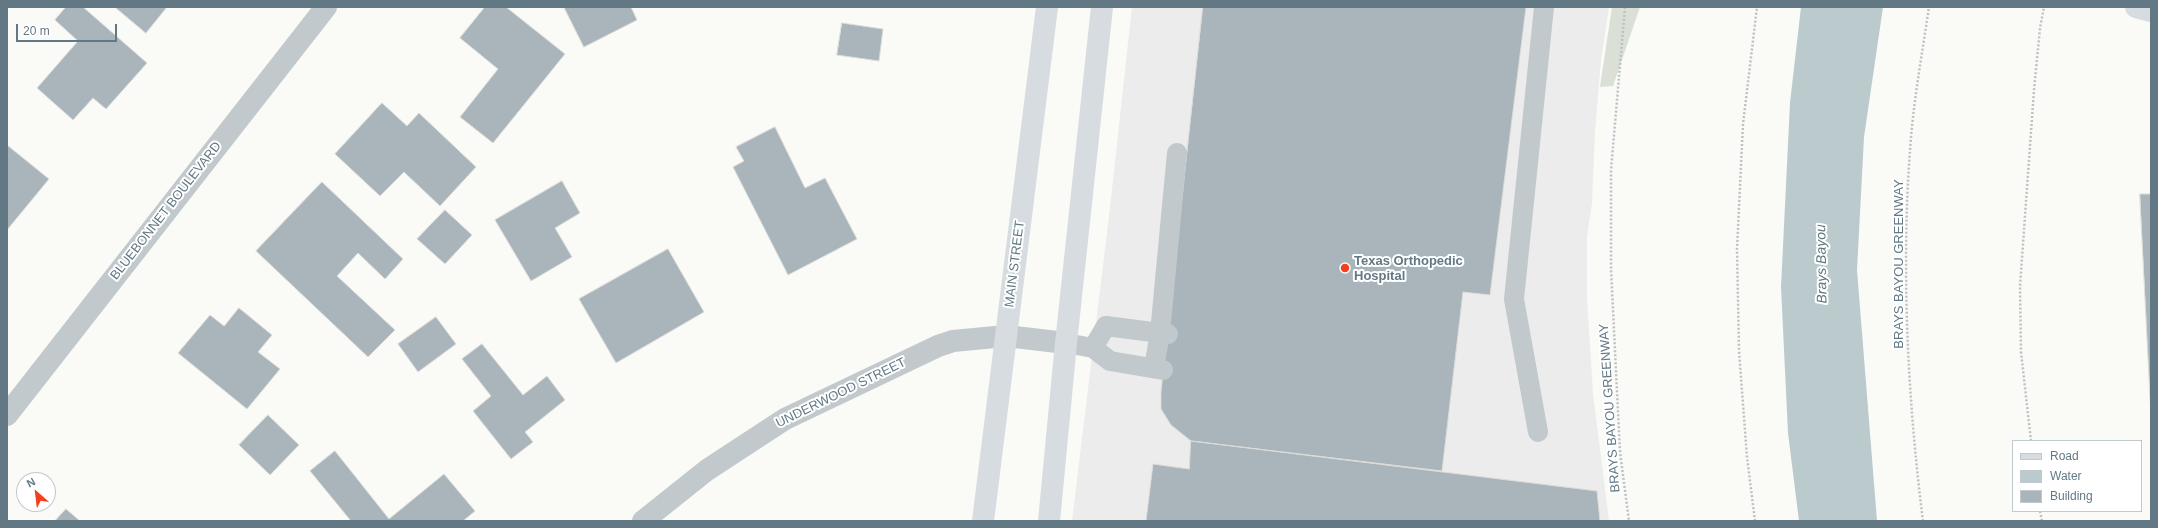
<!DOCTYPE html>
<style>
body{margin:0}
#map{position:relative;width:2158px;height:528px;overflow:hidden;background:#fafaf7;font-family:Helvetica,sans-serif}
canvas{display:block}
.frame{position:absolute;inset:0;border:8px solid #627985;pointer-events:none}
.legend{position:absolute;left:2012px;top:440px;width:130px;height:72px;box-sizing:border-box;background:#fff;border:1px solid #c0c9ce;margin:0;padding:5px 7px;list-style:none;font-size:12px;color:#627985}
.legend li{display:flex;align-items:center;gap:8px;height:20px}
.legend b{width:20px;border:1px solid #c0c9ce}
.north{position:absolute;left:16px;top:472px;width:40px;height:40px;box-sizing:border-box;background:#fff;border:1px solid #c0c9ce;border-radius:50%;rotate:332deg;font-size:11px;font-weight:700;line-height:16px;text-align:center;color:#627985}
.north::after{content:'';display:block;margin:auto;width:14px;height:18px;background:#f33f1e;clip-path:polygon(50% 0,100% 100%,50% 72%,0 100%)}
.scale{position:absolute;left:16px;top:24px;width:101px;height:18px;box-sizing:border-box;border:2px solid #627985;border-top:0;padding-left:5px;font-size:12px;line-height:14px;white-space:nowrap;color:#627985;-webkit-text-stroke:3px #fff;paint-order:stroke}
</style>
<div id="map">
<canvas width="2158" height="528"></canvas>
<div class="frame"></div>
<ul class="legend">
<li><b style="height:5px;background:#d6dcdf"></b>Road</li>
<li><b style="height:11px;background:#bbcacd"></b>Water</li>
<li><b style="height:11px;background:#a9b5ba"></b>Building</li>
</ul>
<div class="north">N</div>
<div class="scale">20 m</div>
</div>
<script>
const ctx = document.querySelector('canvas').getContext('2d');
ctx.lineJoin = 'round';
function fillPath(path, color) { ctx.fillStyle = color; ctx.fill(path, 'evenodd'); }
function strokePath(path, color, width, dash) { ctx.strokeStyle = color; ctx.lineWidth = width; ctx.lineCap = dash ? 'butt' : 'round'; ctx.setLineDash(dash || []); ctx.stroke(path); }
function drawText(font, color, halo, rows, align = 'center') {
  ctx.font = font + ' Helvetica,sans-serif'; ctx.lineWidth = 4; ctx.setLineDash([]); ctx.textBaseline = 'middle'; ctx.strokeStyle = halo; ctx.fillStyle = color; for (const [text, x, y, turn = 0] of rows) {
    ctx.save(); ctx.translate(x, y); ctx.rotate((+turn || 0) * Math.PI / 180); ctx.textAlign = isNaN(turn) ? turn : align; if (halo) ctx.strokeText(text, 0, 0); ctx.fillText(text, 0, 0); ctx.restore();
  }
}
fillPath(new Path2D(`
 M1132 7H1609L1601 60 1595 131 1592 203 1587 237V299L1593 393 1609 521H1072L1110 208Z`), '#ebeceb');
fillPath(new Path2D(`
 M1612 7H1640L1613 86 1600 87Z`), '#dae0d6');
fillPath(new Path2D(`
 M1801 7H1883L1864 137 1857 270 1877 521H1799L1788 433 1781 287 1790 103Z`), '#bbcacd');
const building = new Path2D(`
 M66 7H83L147 63 106 109 93 98 73 120 37 88 78 41 55 20Z
 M115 7H167L146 33Z
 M485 7H506L565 54 493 143 460 117 498 69 460 38Z
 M564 7H631L637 20 584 47Z
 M1203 7H1526L1490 295 1463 292 1442 471 1191 441 1171 425 1161 409V392Z
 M842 23 883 29 879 61 837 55Z
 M382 103 407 126 419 113 476 167 440 206 404 172 380 196 335 154Z
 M775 127 805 188 825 178 857 239 788 275 733 167 744 161 736 147Z
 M7 145 49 179 7 230Z
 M562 181 580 213 555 228 572 257 531 281 495 220Z
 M322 182 403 259 385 279 358 253 337 276 395 330 368 357 256 251Z
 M2140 194H2151V417Z
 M445 210 472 235 445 264 417 239Z
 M668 249 704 312 616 363 579 299Z
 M239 308 272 335 258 352 280 369 247 409 178 353 210 315 224 326Z
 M436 317 456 344 418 372 398 344Z
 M482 344 523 395 547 376 565 400 525 432 533 442 511 459 473 411 491 396 462 359Z
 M268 415 299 445 270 475 239 445Z
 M1191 441 1597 491 1600 521H1146L1153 464 1189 469Z
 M335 451 389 519 444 474 475 511 463 521H351L310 471Z
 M66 509 80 521H55Z`);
fillPath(building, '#a9b5ba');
strokePath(building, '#dcdcda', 1);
strokePath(new Path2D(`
 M1625 7 1611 170V269L1620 452 1629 521
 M2031 441 2021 352 2020 286 2034 90 2040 28 2044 7
 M2040 511 2042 521
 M1755 521 1747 457 1739 351 1737 249 1743 124 1757 7
 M1923 521C1908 403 1901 270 1910 151 1913 103 1922 55 1929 7`), '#bdc1c4', 2.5, [2, 2]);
strokePath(new Path2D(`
 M1066 343 1093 348 1110 361 1163 370
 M1093 348 1106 326 1168 334
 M1154 368 1160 333 1177 153
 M1538 432 1514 299 1544 7`), '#c2c9cc', 20);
strokePath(new Path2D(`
 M7 415 326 7
 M643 521 707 470 785 419 938 346 953 341 1006 336 1066 343`), '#c2c9cc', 22);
strokePath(new Path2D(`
 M2136 7 2151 11
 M983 521 1047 7
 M1049 521 1066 343 1102 7`), '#d6dcdf', 22);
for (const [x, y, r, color] of [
 [1345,268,5,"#f33f1e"]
]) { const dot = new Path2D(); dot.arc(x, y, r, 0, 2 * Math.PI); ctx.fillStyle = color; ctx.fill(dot); strokePath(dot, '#fff', 1.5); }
drawText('13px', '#627985', '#fff', [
 ["BLUEBONNET BOULEVARD",166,211,-52],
 ["MAIN STREET",1015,264,-83],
 ["BRAYS BAYOU GREENWAY",1899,264,-90],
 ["UNDERWOOD STREET",841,393,-26],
 ["BRAYS BAYOU GREENWAY",1610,408,-94]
]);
drawText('bold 13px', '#627985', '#fff', [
 ["Texas Orthopedic",1354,261],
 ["Hospital",1354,276]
], 'left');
drawText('italic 14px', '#5d787e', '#fff', [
 ["Brays Bayou",1822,264,-91]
]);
</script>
